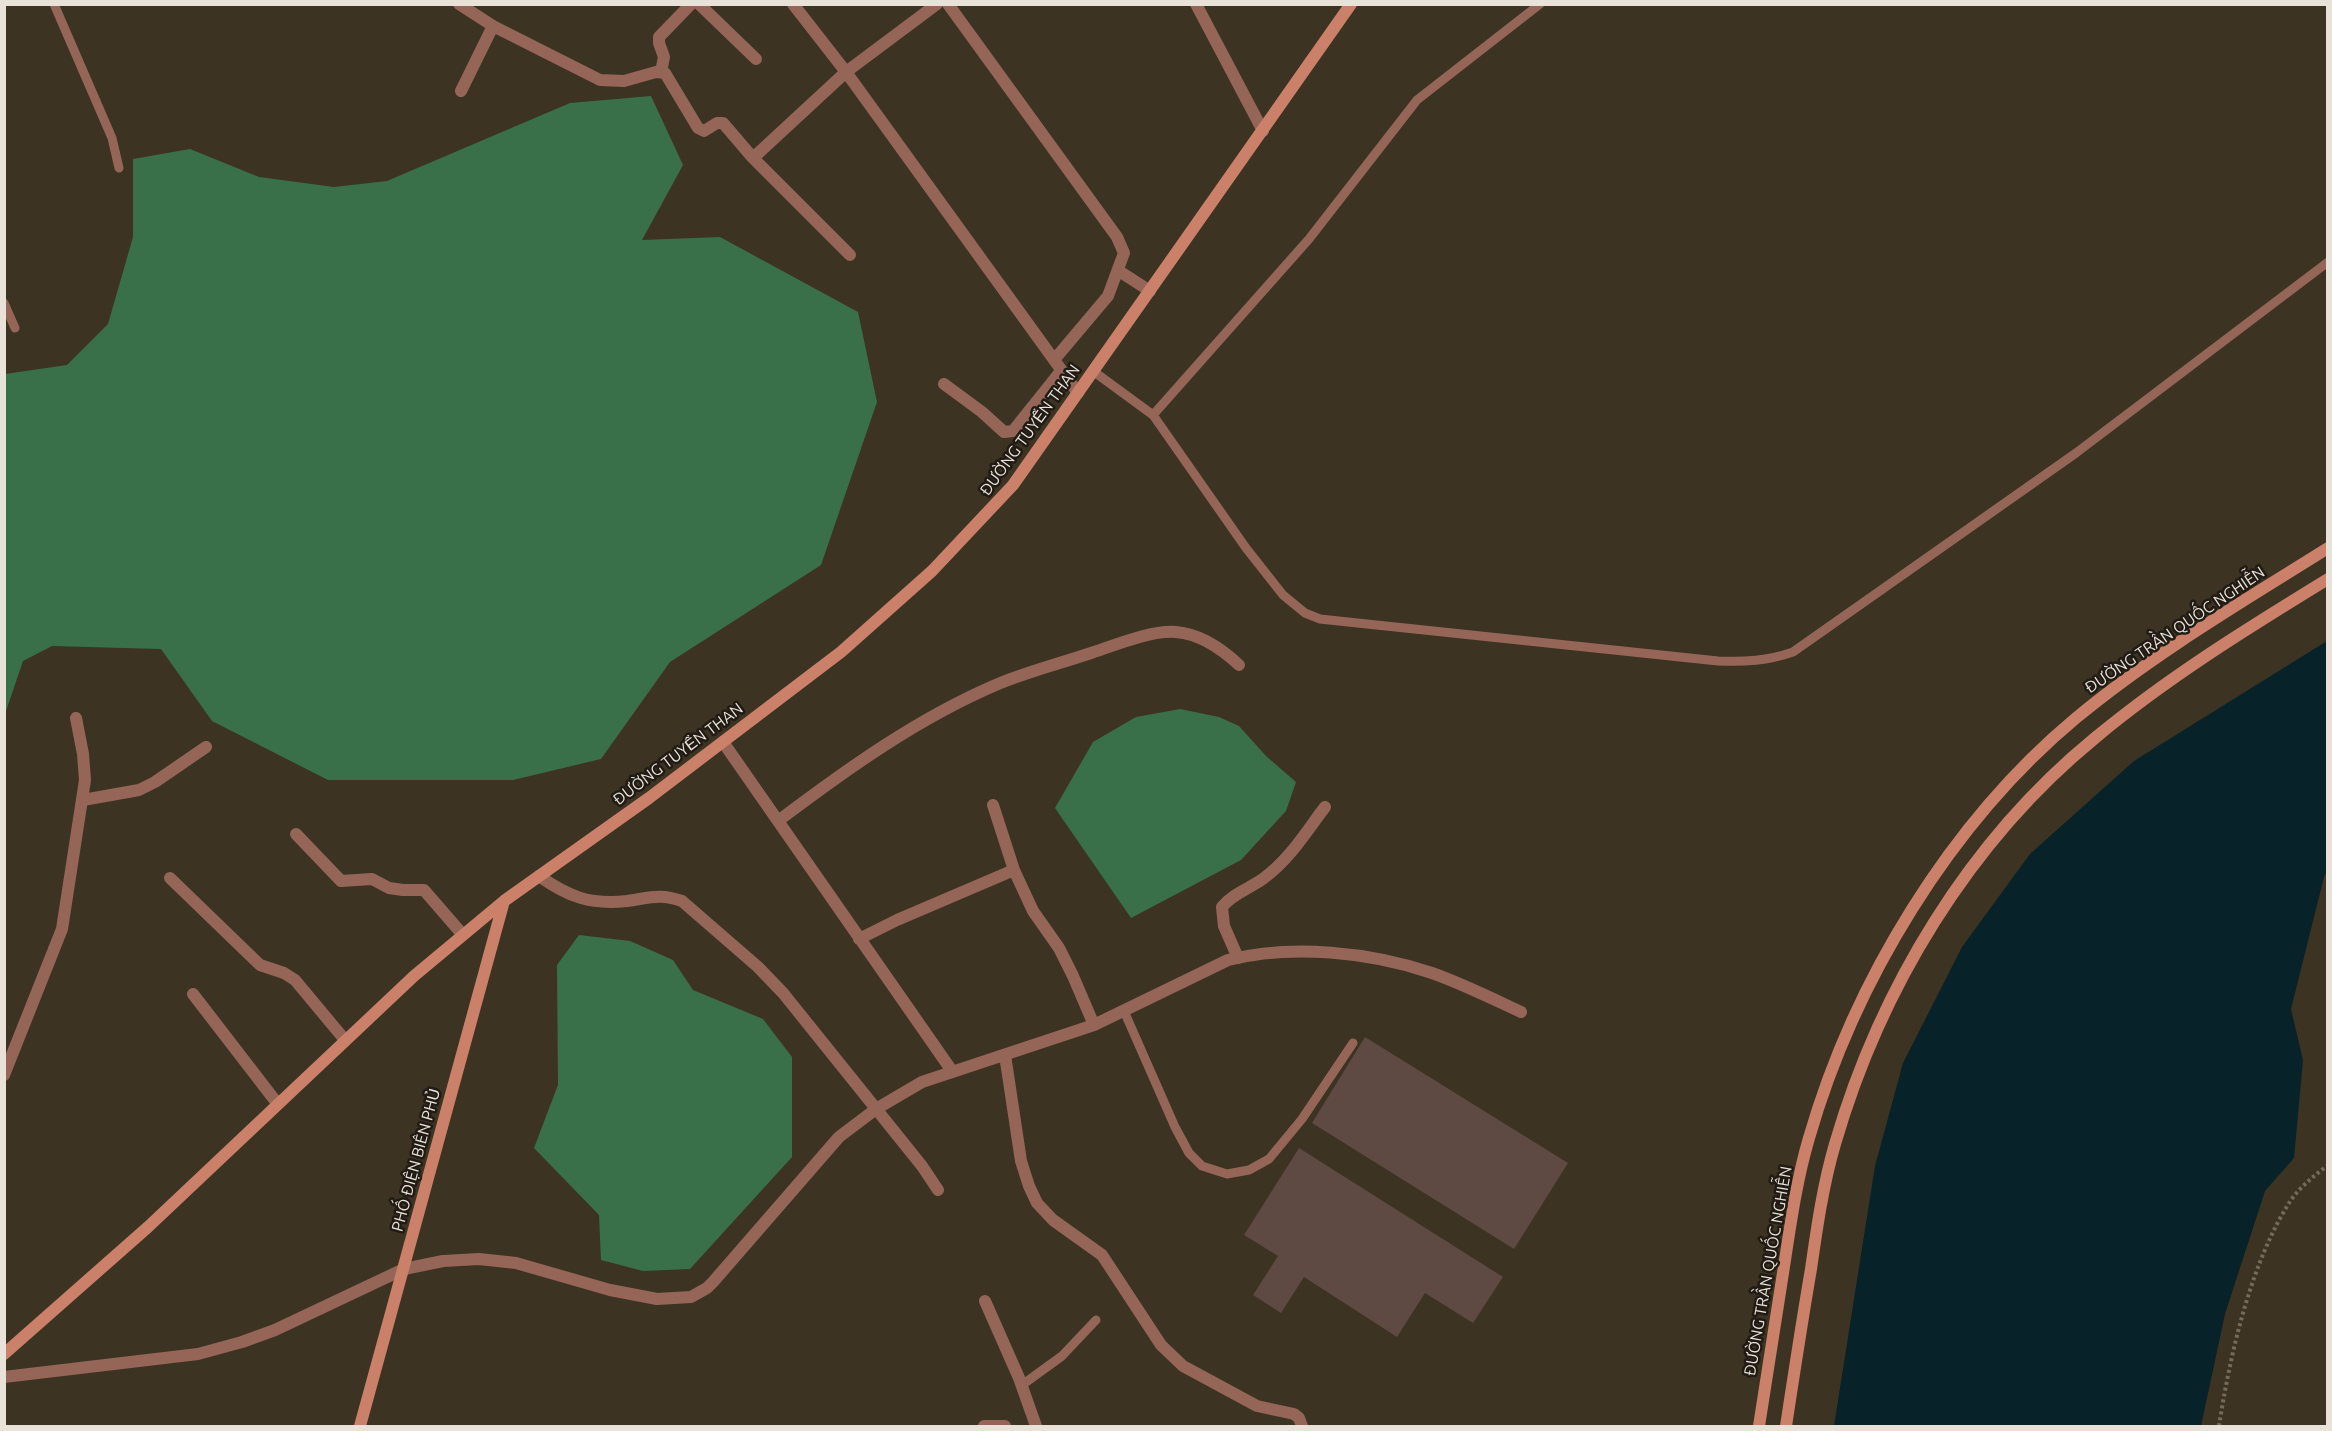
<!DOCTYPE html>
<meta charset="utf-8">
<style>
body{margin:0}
#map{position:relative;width:2332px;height:1431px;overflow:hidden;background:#3d3322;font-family:Ubuntu,sans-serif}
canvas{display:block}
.frame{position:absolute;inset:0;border:6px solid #e9e2d8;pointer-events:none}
</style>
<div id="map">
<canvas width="2332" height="1431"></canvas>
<div class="frame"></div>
</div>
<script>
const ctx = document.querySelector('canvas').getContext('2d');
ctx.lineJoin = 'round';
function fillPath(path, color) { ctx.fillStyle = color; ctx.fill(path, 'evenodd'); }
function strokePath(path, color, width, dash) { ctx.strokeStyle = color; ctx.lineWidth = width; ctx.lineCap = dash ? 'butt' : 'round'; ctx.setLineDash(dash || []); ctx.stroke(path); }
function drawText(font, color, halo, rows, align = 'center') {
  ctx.font = font + ' Ubuntu,sans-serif'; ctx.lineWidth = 5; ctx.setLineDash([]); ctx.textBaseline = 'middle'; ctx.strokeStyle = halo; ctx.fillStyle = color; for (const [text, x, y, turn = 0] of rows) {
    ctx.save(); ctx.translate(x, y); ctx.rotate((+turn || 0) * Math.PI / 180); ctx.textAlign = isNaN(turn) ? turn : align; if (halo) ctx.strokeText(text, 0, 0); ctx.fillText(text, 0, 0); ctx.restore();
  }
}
fillPath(new Path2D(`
 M651 96 683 165 642 240 720 237 858 312 877 402 821 565 670 662 601 759 513 780H328L212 721 161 649 52 646 23 661 5 714V374L67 365 108 324 133 237V159L190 149 259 177 334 187 387 181 570 103Z
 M1180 709 1219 717 1239 726 1266 756 1296 782 1286 811 1241 860 1131 918 1055 808 1093 742 1136 717Z
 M579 935 630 941 673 960 693 990 763 1019 792 1057V1157L690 1269 643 1271 601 1260 599 1215 534 1148 558 1085 557 965Z`), '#397049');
fillPath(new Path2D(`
 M2327 641V871L2324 877 2291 1009 2303 1060 2294 1158 2265 1191 2225 1314 2201 1426H1834L1875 1166 1903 1063 1962 947 2030 854 2134 761Z`), '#072228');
fillPath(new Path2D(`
 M1365 1037 1568 1163 1514 1249 1312 1123Z
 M1299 1148 1503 1277 1473 1323 1425 1293 1397 1337 1304 1277 1281 1313 1253 1295 1278 1256 1244 1235Z`), '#5e4943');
strokePath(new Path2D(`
 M2219 1426C2230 1355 2251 1261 2291 1200 2301 1186 2314 1176 2328 1165`), '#746b5c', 4, [3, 3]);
strokePath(new Path2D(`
 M54 4 112 138 119 168
 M4 303 15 328
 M1093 371 1153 415 1309 239 1417 100 1540 4
 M1153 415 1246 548 1283 595 1305 613 1320 619 1348 622 1718 661C1745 662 1767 661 1793 652L2076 453 2328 262
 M1124 1011 1175 1127 1189 1153 1202 1166 1227 1174 1249 1170 1269 1159 1302 1119 1353 1043
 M1022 1385 1062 1356 1096 1320`), '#956657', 9);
strokePath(new Path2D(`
 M459 4 493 26 600 80 624 81 656 72 665 73 698 128 704 131 717 123H723L753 158 850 255
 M699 4 756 59
 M793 4 846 72 1078 393
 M948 4 1117 237 1124 253 1108 296 1054 360
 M1196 4 1263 131
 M661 72 664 57 659 43V37L691 4
 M461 91 493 26
 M753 158 846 72 937 4
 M1119 271 1150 291
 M944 384 982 412 1004 432 1013 431 1061 371
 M723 742 952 1071
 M83 800 139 790 155 782 206 747
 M993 805 1014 870
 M778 821C847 769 918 718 998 684 1027 672 1058 664 1088 654 1113 646 1150 630 1176 632 1200 634 1222 649 1239 665
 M296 834 341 881 372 879 389 888 403 890H424L463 935
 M539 876C569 897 590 905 627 901 649 898 660 893 682 901L758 967 783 993 922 1166 938 1190
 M170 878 260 965 284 973 295 980 345 1040
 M859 939 897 920 1014 870 1033 911 1059 948 1073 976 1094 1025
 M1238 958 1224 926 1222 907C1233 893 1251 888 1264 878 1289 860 1306 832 1325 807
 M193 994 277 1103
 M1005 1055 1021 1161 1029 1186 1037 1203 1053 1220 1102 1255 1161 1345 1183 1366 1257 1406 1294 1414 1299 1418 1302 1426
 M4 1075 62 929 85 780 83 754 76 718
 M985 1301 1019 1378 1036 1426
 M4 1377 198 1354 242 1342 275 1330 404 1269 443 1261 479 1259 516 1263 610 1290 657 1299 691 1297 707 1288 713 1282 839 1137 876 1109 922 1082 1094 1025 1228 960C1292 944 1370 952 1432 973 1463 984 1491 998 1521 1012
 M984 1426H1005`), '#956657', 12);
strokePath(new Path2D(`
 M4 1354 148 1227 414 976 504 901 649 798 841 652 932 571 1013 485 1351 4
 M360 1426 504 901
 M1759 1426C1767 1375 1775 1324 1783 1273 1790 1228 1796 1182 1809 1138 1854 982 1950 823 2076 718 2153 654 2242 602 2328 548
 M1786 1426C1794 1374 1802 1321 1811 1269 1817 1227 1823 1185 1835 1144 1880 989 1969 841 2095 738 2167 678 2248 628 2328 579`), '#ca8069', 12);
drawText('16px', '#e9e2d8', '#201b14', [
 ["ĐƯỜNG TUYỂN THAN",1030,430,-54],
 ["ĐƯỜNG TRẦN QUỐC NGHIỄN",2175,630,-34],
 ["ĐƯỜNG TUYỂN THAN",678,754,-37],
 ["PHỐ ĐIỆN BIÊN PHỦ",416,1160,-75],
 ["ĐƯỜNG TRẦN QUỐC NGHIỄN",1768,1271,-80]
]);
</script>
